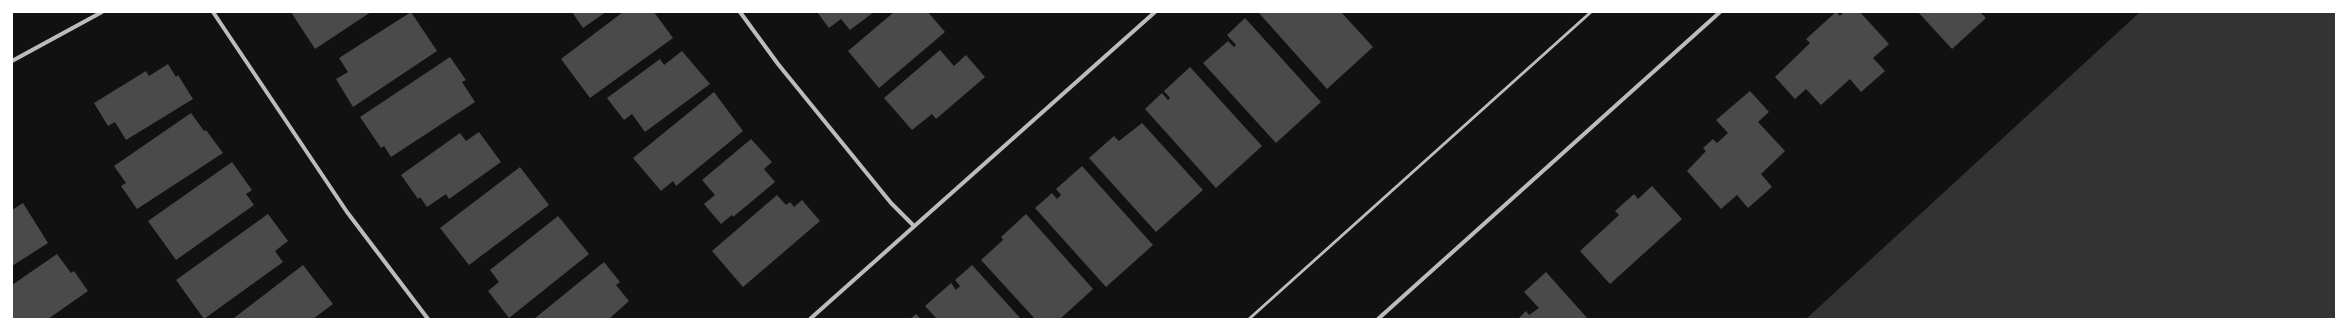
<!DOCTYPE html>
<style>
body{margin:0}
#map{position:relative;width:2348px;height:331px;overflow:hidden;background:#111;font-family:Rubik,sans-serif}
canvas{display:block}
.frame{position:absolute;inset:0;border:13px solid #fff;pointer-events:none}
</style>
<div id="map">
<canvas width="2348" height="331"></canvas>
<div class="frame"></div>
</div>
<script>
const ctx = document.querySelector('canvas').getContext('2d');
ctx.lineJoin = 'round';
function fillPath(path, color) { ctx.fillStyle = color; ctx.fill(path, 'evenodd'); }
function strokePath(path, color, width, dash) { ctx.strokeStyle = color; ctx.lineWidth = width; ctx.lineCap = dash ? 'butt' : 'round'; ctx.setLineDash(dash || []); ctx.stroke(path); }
fillPath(new Path2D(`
 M2140 12H2336V319H1806Z`), '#333');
fillPath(new Path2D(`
 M291 12H371L315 49Z
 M411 12 437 51 353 107 336 79 348 72 339 58Z
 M572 12H606L583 28Z
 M623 12H654L673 38 590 98 561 59Z
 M817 12H874L850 30 841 19 829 28Z
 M894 12H928L945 32 879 88 848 51Z
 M1258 12H1341L1373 47 1327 89Z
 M1836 12 1840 16 1844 12H1860L1889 44 1873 58 1885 71 1861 92 1850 79 1821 105 1806 89 1795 99 1775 77 1810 43 1806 39Z
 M1918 12H1980L1986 18 1952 49Z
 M1245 18 1321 102 1276 143 1203 63 1228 41 1234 47 1236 45 1227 35Z
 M940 50 954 66 966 55 985 77 936 119 932 114 912 130 884 98Z
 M682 51 710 84 645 132 632 114 624 120 607 98 660 59 664 65Z
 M450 57 466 80 462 82 475 102 391 157 384 146 381 148 360 117Z
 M168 64 176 77 178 75 193 99 126 140 115 122 108 126 94 103 146 71 149 76Z
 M1190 67 1262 146 1216 188 1145 109 1162 93 1168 100 1170 98 1164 91Z
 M1750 91 1769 112 1758 122 1785 151 1761 174 1772 187 1748 208 1737 195 1721 209 1687 171 1706 151 1703 148 1713 139 1717 143 1728 133 1716 120Z
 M714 92 743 131 676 186 673 181 661 191 633 158Z
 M191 113 204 131 206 130 223 153 137 209 121 186 126 183 114 166Z
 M1142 123 1203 190 1156 232 1089 158 1114 136 1119 141Z
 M479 132 501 162 449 199 446 194 427 207 420 197 418 199 401 175 460 133 466 141Z
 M751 139 772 162 764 169 775 182 733 217 732 215 721 224 704 204 715 195 702 180Z
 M232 162 252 190 246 194 254 205 176 260 148 221Z
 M1082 166 1153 245 1106 287 1035 208 1052 193 1057 199 1061 195 1056 189Z
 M520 167 549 205 469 265 440 228Z
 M1652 186 1682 219 1610 284 1580 251 1619 215 1615 211 1634 194 1638 199Z
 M777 195 786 205 790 202 794 207 802 200 820 221 743 287 712 251Z
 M23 203 48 243 12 266V210Z
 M268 214 288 241 275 251 283 262 204 319 176 280Z
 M1026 214 1093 289 1060 319H1035L981 260 1003 240 1001 237Z
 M558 216 589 254 509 318 488 291 499 282 490 270Z
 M57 254 71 273 74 271 88 291 48 319H12V285Z
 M604 262 620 282 616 285 629 301 609 319H534Z
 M303 265 333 304 313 319 234 318Z
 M972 265 1021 319H937L925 306 951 283 956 290 960 286 955 280Z
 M1546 272 1588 319H1518L1526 311 1529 315 1539 308 1524 292Z
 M916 314 921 319H910Z`), '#4a4a4a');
strokePath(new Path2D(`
 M1249 319 1591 12`), '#bcbcbc', 3);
strokePath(new Path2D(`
 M213 12 347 212 428 319
 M740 12 778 64 891 203 914 226
 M12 61 102 12
 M810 319 1155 12
 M1378 319 1720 12`), '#bcbcbc', 4);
</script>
